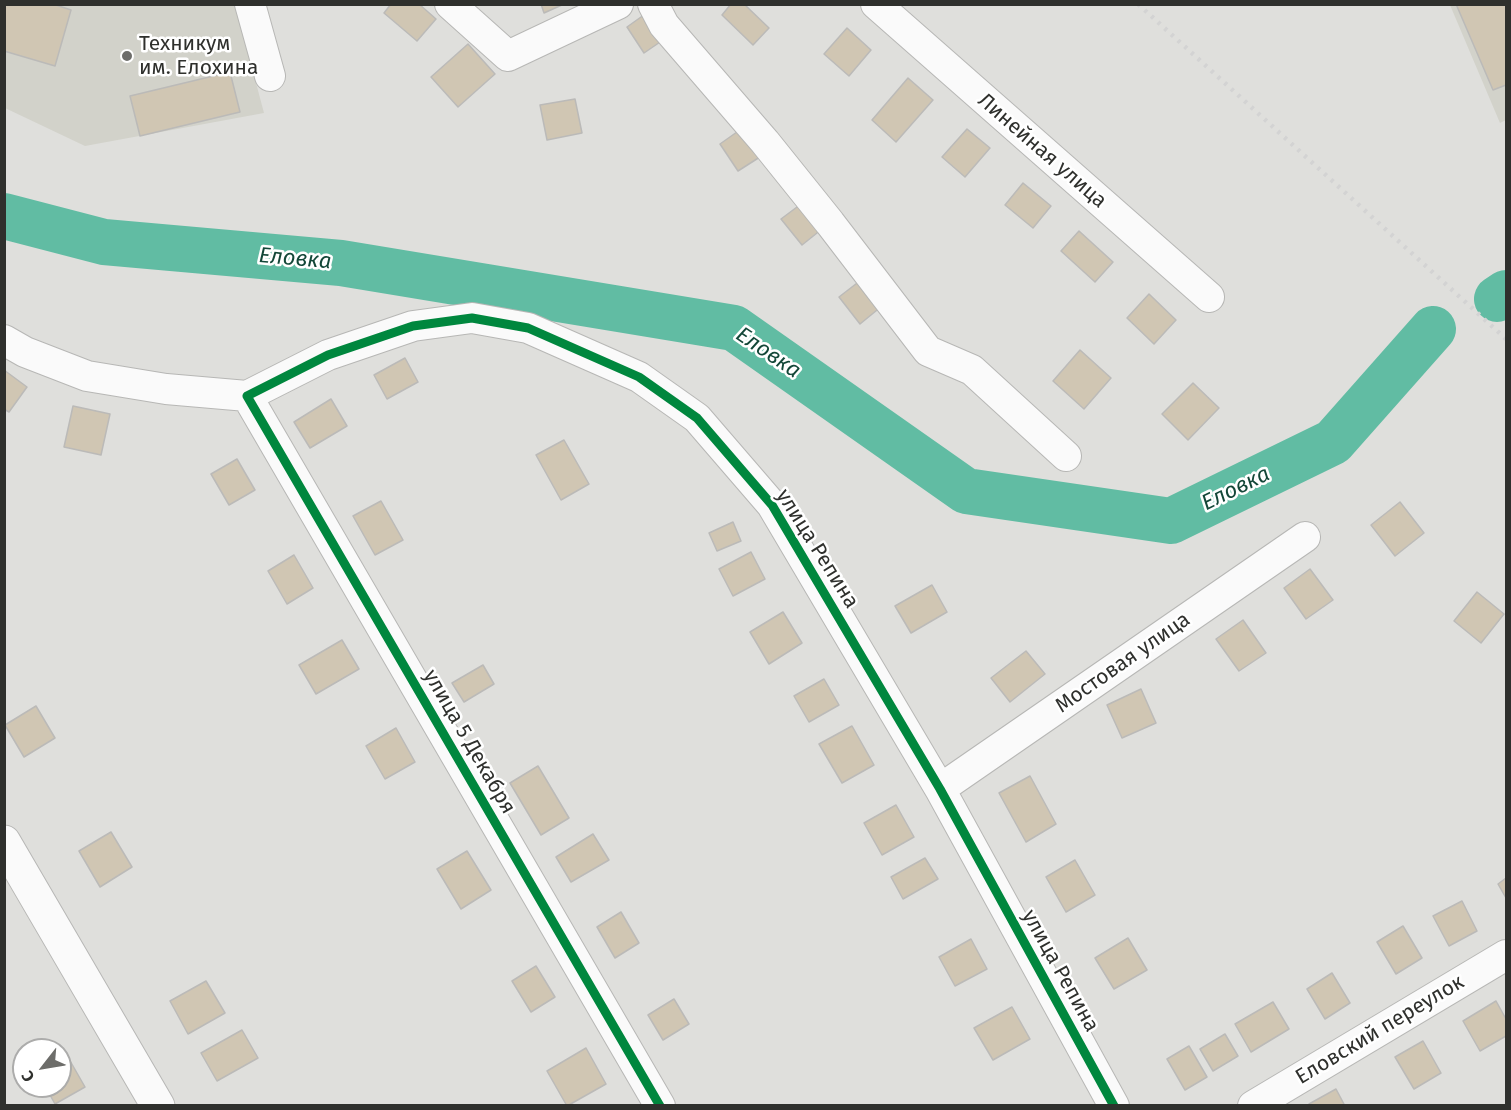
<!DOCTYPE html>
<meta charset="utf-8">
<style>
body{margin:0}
#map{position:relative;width:1511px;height:1110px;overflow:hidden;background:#dfdfdc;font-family:"Fira Sans",sans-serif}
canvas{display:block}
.frame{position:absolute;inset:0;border:6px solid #2f302d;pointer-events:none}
.north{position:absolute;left:12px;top:1038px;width:60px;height:60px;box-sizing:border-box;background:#fff;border:2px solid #acacab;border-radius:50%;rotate:239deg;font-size:16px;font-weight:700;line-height:24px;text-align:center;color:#2f302d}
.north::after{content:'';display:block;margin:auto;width:21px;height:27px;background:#6d6d6a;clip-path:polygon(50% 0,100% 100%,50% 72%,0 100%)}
</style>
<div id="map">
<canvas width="1511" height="1110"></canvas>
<div class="frame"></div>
<div class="north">С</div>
</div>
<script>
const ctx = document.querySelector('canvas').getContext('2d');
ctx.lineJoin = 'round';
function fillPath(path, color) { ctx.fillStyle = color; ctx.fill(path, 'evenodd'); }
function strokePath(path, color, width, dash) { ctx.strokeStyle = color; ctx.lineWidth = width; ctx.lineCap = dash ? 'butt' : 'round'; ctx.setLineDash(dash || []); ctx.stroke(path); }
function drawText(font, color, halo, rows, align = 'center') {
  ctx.font = font + ' "Fira Sans",sans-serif'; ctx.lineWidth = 5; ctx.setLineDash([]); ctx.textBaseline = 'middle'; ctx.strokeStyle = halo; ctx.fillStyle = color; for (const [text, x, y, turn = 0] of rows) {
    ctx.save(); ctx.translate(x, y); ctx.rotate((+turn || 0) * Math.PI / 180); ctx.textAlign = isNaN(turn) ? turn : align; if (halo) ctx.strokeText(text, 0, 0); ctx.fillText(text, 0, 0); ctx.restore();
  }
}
fillPath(new Path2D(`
 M235 4 264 113 85 146 5 108V5Z
 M1450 5H1506V120L1500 123Z`), '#d2d2ca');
strokePath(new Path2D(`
 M4 216 104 242 341 263 734 328 966 491 1171 521 1333 442 1433 329
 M1497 299 1506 293`), '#61bca3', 46);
const building = new Path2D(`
 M4 4H53L71 10 55 66 4 51Z
 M391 4H419L436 19 417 41 384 13Z
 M541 4H564L544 13Z
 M731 4H744L769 28 753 45 722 15Z
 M1456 4H1506V85L1493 90Z
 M648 12 666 38 644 53 627 27Z
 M847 28 871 50 849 76 824 54Z
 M468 44 495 74 458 107 431 77Z
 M230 72 240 112 140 136 130 96Z
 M908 78 933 100 896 142 872 120Z
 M575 99 582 133 547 140 540 105Z
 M744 127 763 155 738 171 720 144Z
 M967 129 990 148 965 177 942 157Z
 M1023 183 1051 206 1033 228 1005 205Z
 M801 204 822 229 802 245 781 219Z
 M1079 231 1113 262 1095 282 1061 251Z
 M861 280 882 306 860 324 839 297Z
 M1149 294 1176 320 1154 344 1127 318Z
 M1080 350 1111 378 1084 409 1053 381Z
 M405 358 418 382 387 399 374 375Z
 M4 370 27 387 9 412 4 409Z
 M1193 383 1219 408 1188 440 1162 414Z
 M331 399 347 426 310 448 294 422Z
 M73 406 110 414 101 455 64 447Z
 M564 440 589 484 561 500 536 455Z
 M237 459 255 490 229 505 211 474Z
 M381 501 403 540 375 555 353 516Z
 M1400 502 1424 533 1395 556 1371 525Z
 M733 522 741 541 717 551 709 533Z
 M751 552 765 579 733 596 719 569Z
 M294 555 313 588 287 604 268 571Z
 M1310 569 1333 600 1306 619 1284 588Z
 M932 585 947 612 911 633 895 606Z
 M1477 592 1504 614 1481 643 1454 621Z
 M783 612 802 643 769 664 750 632Z
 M1243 620 1266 653 1239 671 1216 639Z
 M342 640 359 669 316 694 299 665Z
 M1026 651 1045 674 1010 702 991 678Z
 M483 665 494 684 464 702 452 683Z
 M824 679 839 705 809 722 794 696Z
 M1141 689 1156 723 1122 738 1107 705Z
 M36 706 55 738 24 757 5 725Z
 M852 726 874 765 842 783 819 744Z
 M396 728 415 762 385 779 366 746Z
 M538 766 569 818 541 835 510 783Z
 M1030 776 1056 824 1026 842 999 793Z
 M896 805 914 837 882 855 864 823Z
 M111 832 132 867 100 887 79 851Z
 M593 834 609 860 571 882 556 857Z
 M467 851 491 890 461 909 437 869Z
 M925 858 938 879 903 899 891 877Z
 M1075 860 1095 895 1066 912 1046 877Z
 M1506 878V898L1498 884Z
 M1462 901 1477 931 1449 946 1433 916Z
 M621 912 639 943 615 958 597 927Z
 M1403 926 1422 958 1396 974 1377 942Z
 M1128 938 1147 970 1114 989 1095 958Z
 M971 939 987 969 955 986 939 957Z
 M536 966 555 997 531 1012 512 981Z
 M1332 973 1350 1003 1325 1019 1307 989Z
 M206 981 225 1013 188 1034 170 1001Z
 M674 999 689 1024 663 1040 648 1015Z
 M1496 1001 1506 1019V1036L1480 1051 1463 1021Z
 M1273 1002 1289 1029 1251 1052 1235 1024Z
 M1012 1007 1030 1039 993 1060 974 1028Z
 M242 1030 258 1058 217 1081 201 1053Z
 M1225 1034 1238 1056 1213 1071 1200 1049Z
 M1423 1041 1441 1073 1414 1089 1395 1057Z
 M1189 1046 1207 1077 1185 1090 1167 1059Z
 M586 1048 606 1084 567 1106 547 1071Z
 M69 1059 85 1087 55 1104 45 1086H60V1064Z
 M1336 1089 1345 1106H1309V1104Z`);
fillPath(building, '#d0c6b3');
strokePath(building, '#bbbab8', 1.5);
const street = new Path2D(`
 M250 4 270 76
 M450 4 508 56 618 4
 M653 4 664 25 765 142 830 223 928 351 972 370 1066 456
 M876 4 1209 297
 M4 340 25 352 87 376 166 389 247 396
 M247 396 328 355 413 326 472 318 528 328 639 377 697 418 772 505 940 789 1114 1106
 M247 396 660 1106
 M940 789 1305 537
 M1253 1106 1506 955`);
const secondary = new Path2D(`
 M4 842 158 1106`);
strokePath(street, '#b7b7b5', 32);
strokePath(secondary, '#b7b7b5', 35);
strokePath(street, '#fafafa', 30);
strokePath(secondary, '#fafafa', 33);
strokePath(new Path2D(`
 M1138 4 1506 339`), '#d3d3d3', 4.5, [3, 6]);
strokePath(new Path2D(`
 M660 1106 247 396 328 355 413 326 472 318 528 328 639 377 697 418 772 505 940 789 1114 1106`), '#00873e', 9);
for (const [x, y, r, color] of [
 [127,56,6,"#6d6d6a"]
]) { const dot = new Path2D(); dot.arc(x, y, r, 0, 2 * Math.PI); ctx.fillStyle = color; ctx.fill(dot); strokePath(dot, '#fff', 2); }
drawText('21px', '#2f302d', '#fff', [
 ["Техникум",139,44],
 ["им. Елохина",139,68]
], 'left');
drawText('21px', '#2f302d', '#fff', [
 ["Линейная улица",1042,151,41],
 ["улица Репина",817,549,58],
 ["Мостовая улица",1123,663,-35],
 ["улица 5 Декабря",469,742,60],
 ["улица Репина",1060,971,61],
 ["Еловский переулок",1380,1030,-31]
]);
drawText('italic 22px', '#134738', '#fff', [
 ["Еловка",295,259,5],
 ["Еловка",768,353,34],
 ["Еловка",1236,489,-26]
]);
</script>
